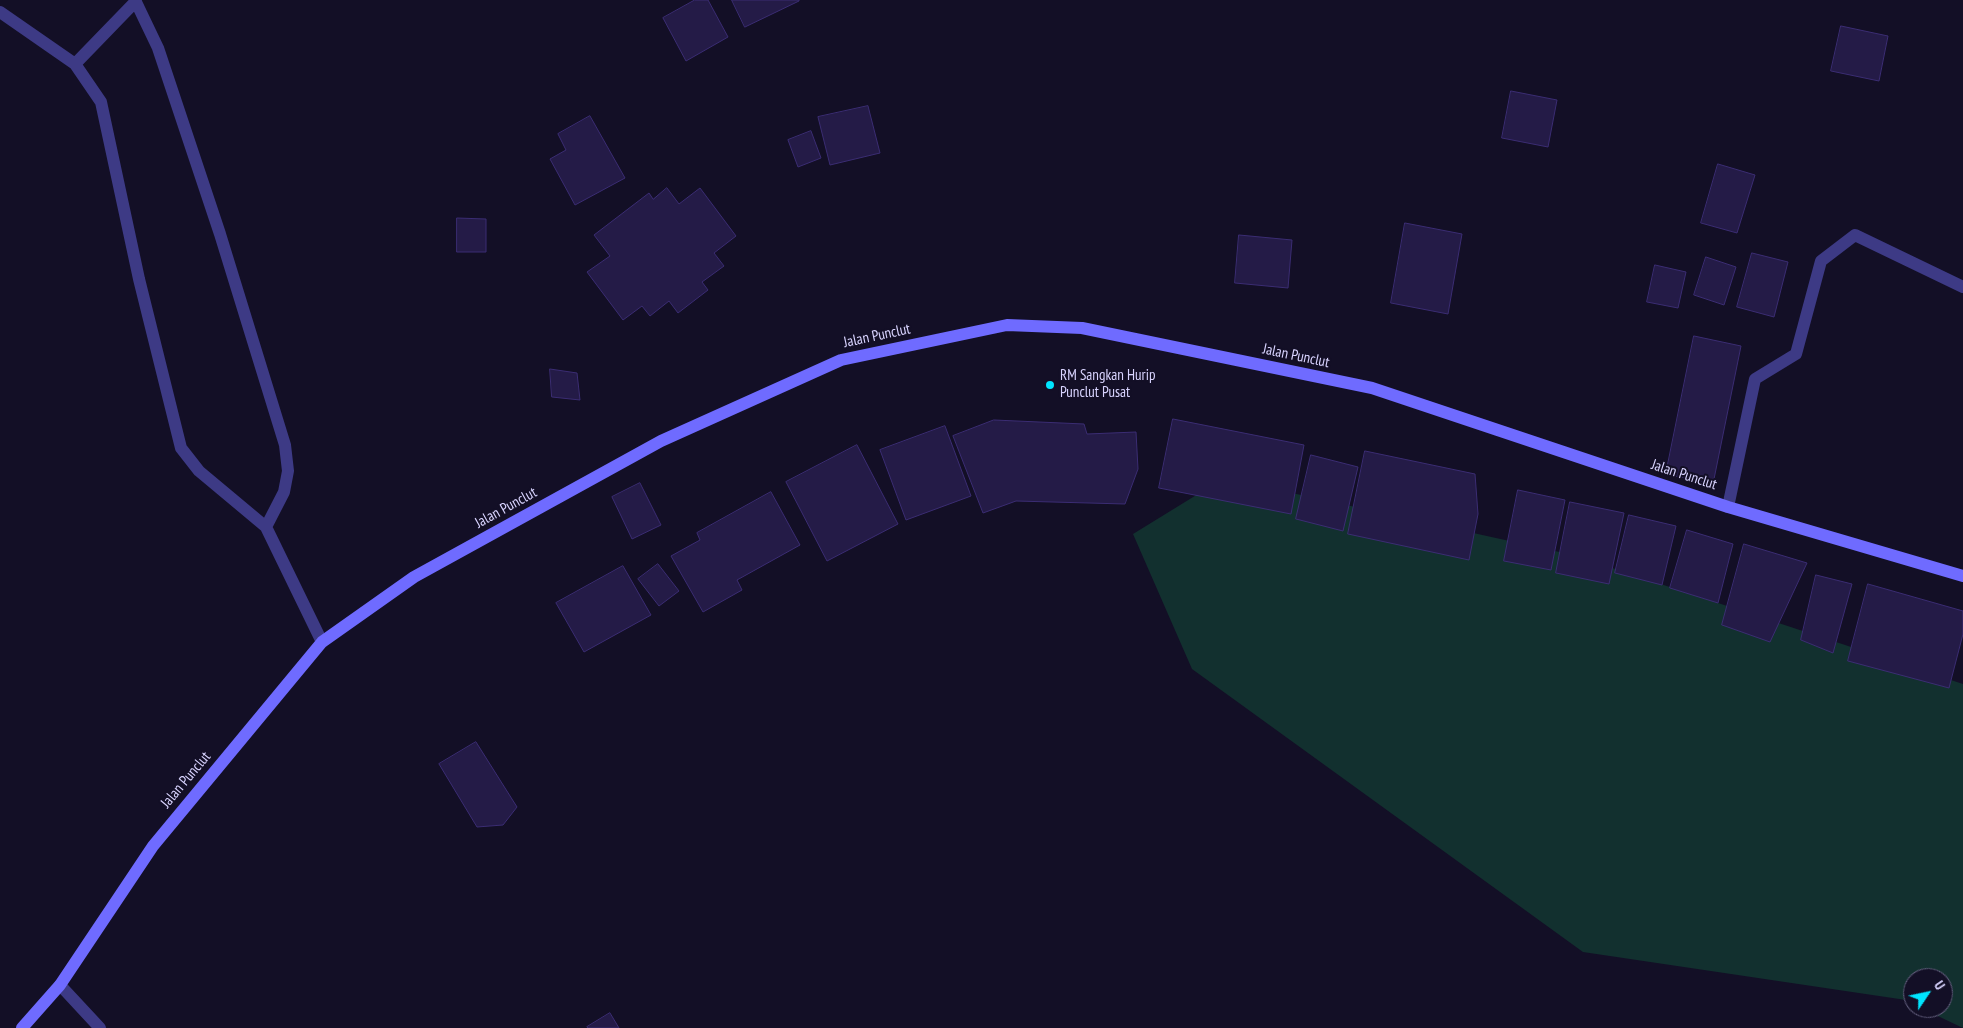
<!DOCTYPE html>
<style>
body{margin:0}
#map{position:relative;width:1963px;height:1028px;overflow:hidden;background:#130f26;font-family:"PT Sans Narrow",sans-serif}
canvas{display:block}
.north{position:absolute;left:1903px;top:968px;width:50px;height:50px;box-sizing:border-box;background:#130f26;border:1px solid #625e7d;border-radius:50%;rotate:56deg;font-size:14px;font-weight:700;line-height:20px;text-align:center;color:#d9d4ff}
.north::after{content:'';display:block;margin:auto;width:18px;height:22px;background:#00e5ff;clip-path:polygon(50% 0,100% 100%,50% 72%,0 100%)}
</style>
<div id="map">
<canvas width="1963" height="1028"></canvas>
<div class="north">U</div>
</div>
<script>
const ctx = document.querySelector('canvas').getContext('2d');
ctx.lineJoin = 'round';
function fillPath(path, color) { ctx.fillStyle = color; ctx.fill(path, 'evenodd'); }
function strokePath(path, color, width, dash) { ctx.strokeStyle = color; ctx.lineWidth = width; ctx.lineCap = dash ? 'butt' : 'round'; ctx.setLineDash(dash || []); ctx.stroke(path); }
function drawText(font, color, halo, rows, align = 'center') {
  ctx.font = font + ' "PT Sans Narrow",sans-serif'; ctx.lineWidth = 4; ctx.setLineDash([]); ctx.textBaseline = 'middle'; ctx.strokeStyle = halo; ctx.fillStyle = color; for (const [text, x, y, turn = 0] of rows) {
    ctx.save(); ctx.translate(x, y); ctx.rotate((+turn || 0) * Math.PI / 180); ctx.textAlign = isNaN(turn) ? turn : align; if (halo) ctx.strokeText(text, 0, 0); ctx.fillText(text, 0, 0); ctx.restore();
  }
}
fillPath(new Path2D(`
 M1224 478 1573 555 1963 684V1028L1921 1008H1943V978H1913V1004L1906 1000 1583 952 1192 669 1133 534Z`), '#12302f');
const building = new Path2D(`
 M695 0H708L728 37 686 61 663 18Z
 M732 0H799V1L745 27Z
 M1841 26 1888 36 1879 81 1831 71Z
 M1511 91 1557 100 1548 147 1502 138Z
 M868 106 880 153 830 165 818 117Z
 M590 116 625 178 575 205 550 159 566 150 558 134Z
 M811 131 821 158 798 167 788 140Z
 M1718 164 1755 175 1737 233 1701 223Z
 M667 188 679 204 700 188 736 236 714 253 724 266 702 282 708 290 678 313 669 301 650 316 642 306 623 320 587 272 610 256 594 235 649 193 653 199Z
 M457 218 486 219V252H457Z
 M1405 223 1462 234 1448 314 1391 303Z
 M1239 235 1292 240 1288 288 1235 283Z
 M1752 253 1788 262 1774 317 1737 307Z
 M1706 257 1736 267 1724 305 1694 295Z
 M1655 265 1686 272 1678 308 1647 302Z
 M1694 336 1741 346 1713 484 1666 474Z
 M550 369 577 373 580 400 552 397Z
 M1173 419 1304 445 1291 514 1159 488Z
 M994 420 1084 424 1087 434 1136 432 1138 469 1125 504 1016 501 983 513 953 436Z
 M945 426 971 496 906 520 880 450Z
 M857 445 898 524 827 561 786 482Z
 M1365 451 1475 474 1478 514 1469 560 1348 534Z
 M1311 455 1358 467 1343 531 1296 519Z
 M640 483 661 525 632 539 612 497Z
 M1518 490 1565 500 1551 570 1504 561Z
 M771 492 800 545 737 580 742 590 703 612 671 556 700 540 697 533Z
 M1570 502 1624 513 1609 584 1556 573Z
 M1629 515 1676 526 1662 585 1615 573Z
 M1687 530 1733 544 1718 603 1670 588Z
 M1744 544 1807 563 1770 642 1722 625Z
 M658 564 679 591 659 606 638 579Z
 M623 566 651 615 584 652 556 603Z
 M1816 575 1852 584 1833 653 1801 640Z
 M1868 584 1963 611V634L1949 688 1848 661Z
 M476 742 517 807 503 825 477 827 439 764Z
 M610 1013 619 1028H588L587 1027Z`);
fillPath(building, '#241b47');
strokePath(building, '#3b2d73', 1);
strokePath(new Path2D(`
 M135 0 158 48 220 234 285 445 288 471 284 492 266 527
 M0 12 75 64 101 102 139 279 181 448 199 471 266 527 322 642
 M75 64 136 1`), '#3d3a85', 12);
strokePath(new Path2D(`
 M1728 507 1755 379 1796 354 1821 261 1855 235 1963 287
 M60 985 100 1028`), '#3d3a85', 12);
strokePath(new Path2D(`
 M22 1028 60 985 153 846 322 642 414 577 661 441 841 360 1007 325 1082 328 1372 388 1728 507 1963 576`), '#6f6bff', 12);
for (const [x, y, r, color] of [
 [1050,385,5,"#00e5ff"]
]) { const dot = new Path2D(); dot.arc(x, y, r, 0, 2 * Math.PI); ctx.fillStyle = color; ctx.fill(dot); strokePath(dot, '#130f26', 2); }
drawText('15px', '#d9d4ff', '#130f26', [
 ["Jalan Punclut",877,336,-12],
 ["Jalan Punclut",1296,356,12],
 ["Jalan Punclut",1684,475,18],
 ["Jalan Punclut",506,508,-29],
 ["Jalan Punclut",186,780,-50]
]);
drawText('15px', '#d9d4ff', '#130f26', [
 ["RM Sangkan Hurip",1060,376],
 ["Punclut Pusat",1060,393]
], 'left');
</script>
